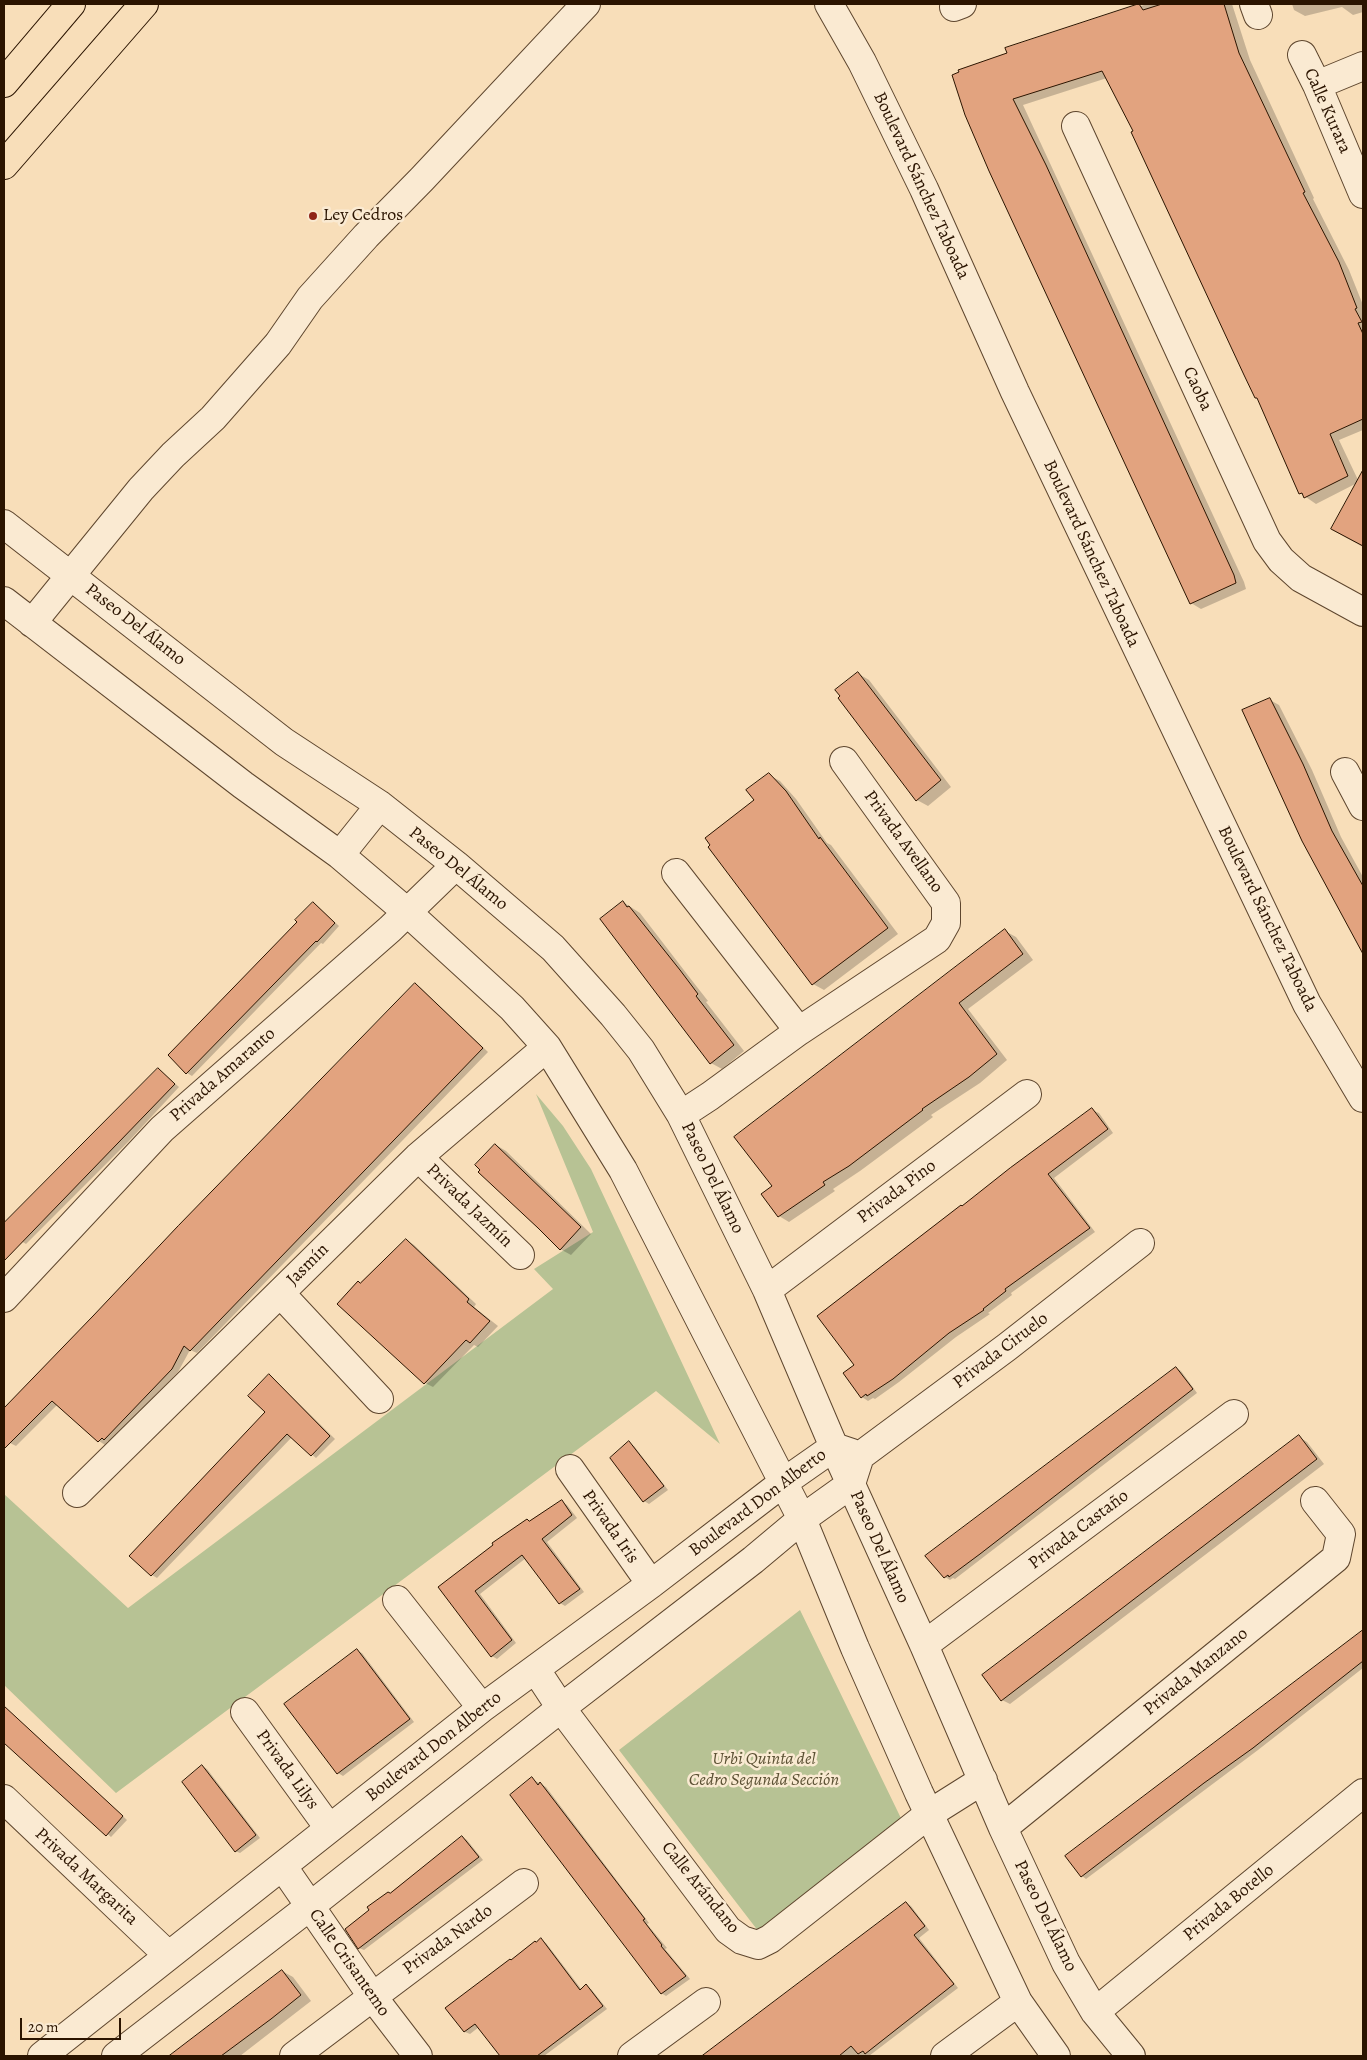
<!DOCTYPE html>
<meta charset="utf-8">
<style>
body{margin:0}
#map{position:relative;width:1367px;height:2060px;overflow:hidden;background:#f8deb9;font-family:Alegreya,serif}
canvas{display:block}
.frame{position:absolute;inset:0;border:5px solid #2b1400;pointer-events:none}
.scale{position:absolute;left:20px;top:2018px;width:101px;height:22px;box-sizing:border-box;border:2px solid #2b1400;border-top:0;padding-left:6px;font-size:15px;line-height:18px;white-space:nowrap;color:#2b1400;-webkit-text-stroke:4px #faead2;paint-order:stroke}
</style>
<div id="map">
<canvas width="1367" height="2060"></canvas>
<div class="frame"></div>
<div class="scale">20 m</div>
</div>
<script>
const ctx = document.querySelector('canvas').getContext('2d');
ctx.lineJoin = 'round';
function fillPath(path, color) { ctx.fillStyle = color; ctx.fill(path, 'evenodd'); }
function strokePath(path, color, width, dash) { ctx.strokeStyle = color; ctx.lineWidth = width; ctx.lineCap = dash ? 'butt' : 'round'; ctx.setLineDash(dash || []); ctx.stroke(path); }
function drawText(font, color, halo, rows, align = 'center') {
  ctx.font = font + ' Alegreya,serif'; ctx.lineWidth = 5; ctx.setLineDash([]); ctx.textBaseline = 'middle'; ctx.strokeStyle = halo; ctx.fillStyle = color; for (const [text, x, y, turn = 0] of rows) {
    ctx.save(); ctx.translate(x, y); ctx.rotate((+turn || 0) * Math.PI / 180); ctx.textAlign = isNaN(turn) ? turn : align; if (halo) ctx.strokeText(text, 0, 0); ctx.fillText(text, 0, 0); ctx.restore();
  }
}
fillPath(new Path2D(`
 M536 1094 563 1126 591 1169 720 1444 656 1391 116 1793 4 1685V1494L128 1608 553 1289 534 1269 593 1232Z
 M800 1610 913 1843 772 1949 619 1750Z`), '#b7c294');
fillPath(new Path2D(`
 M1147 4H1232L1250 60 1314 198 1313 199 1349 270 1363 305V430L1339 440 1359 482 1316 504 1300 493 1258 398 1134 131 1107 78 1023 105 1244 582 1246 589 1201 609 1191 603 966 114 1090 23Z
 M1292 4H1363V12L1353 15 1342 7 1305 16 1294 10Z
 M1356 486 1363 490V547L1332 530Z
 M859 674 869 680 951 787 928 806 917 800Z
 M1270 700 1279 705 1312 770 1341 837 1363 877V952L1303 841Z
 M769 775 780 781 796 799 827 843 831 845 898 934 824 990 813 984 756 801Z
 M623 902 640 913 690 978 708 1001 706 1002 744 1051 722 1069 711 1063Z
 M314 903 339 926 323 944 321 943 192 1076 187 1073 169 1055 299 922Z
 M1005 931 1016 937 1033 960 968 1009 1007 1060 980 1083 931 1115 933 1117 860 1171 833 1189 835 1191 789 1222 779 1216 773 1186Z
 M415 984 421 988 488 1052 197 1353 190 1350 178 1372 110 1442 108 1441 105 1445 99 1441 58 1404 16 1446 10 1443 4 1437V1409Z
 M158 1069 179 1087 129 1141 26 1244 21 1241Z
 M1092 1110 1099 1113 1113 1133 1054 1178 1095 1232 1011 1293 1012 1295 988 1313 990 1314 956 1337 899 1382 875 1399 873 1398 868 1401 862 1397 856 1365 963 1207Z
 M496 1145 506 1151 591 1234 571 1255 560 1249 479 1172Z
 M406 1240 414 1245 476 1304 474 1307 498 1326 478 1347 474 1345 433 1387 425 1383 361 1285Z
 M1176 1368 1181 1371 1197 1393 955 1579 953 1578 950 1580 945 1577Z
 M270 1375 335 1439 316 1458 292 1437 157 1578 152 1575 267 1412Z
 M1299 1437 1307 1442 1324 1464 1010 1704 1002 1700Z
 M629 1443 634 1446 668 1490 649 1504 644 1501 611 1458Z
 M562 1502 567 1505 577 1518 547 1542 584 1592 565 1606 560 1603 526 1558 480 1594 516 1643 497 1659 492 1656 440 1587 529 1522Z
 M1363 1632V1668L1258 1750 1086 1879 1082 1876 1067 1856Z
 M357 1651 362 1653 414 1722 343 1776 338 1773Z
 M4 1706 127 1820 111 1837 4 1741Z
 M202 1766 207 1769 260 1838 240 1853 235 1851Z
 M532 1779 546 1787 649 1923 647 1924 667 1948 665 1949 690 1979 666 1996 661 1993Z
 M462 1837 467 1840 483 1860 364 1950 359 1948 390 1894Z
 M906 1903 911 1906 929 1930 919 1938 958 1988 869 2056H706L860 1937Z
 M541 1940 546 1943 582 1990 586 1986 591 1989 607 2009 544 2056H502L479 2027 470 2034 465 2032 511 1961Z
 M282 1971 293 1977 311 2001 240 2056H170Z`), '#0003');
const building = new Path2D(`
 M1139 4 1143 10 1162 4H1224L1239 53 1305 192 1303 193 1339 262 1357 308 1355 309 1362 322 1358 323 1363 334V419L1330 434 1348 476 1304 498 1302 493 1299 494 1257 398H1255L1244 375 1131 132 1133 131 1102 71 1013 99 1046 165 1234 575 1236 583 1190 604 989 171 965 115 952 75 959 72 958 70 1007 53 1005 48Z
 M1363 470V546L1331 529Z
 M858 672 941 780 916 801 838 698 840 696 835 690Z
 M1270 698 1303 764 1332 831 1363 886V954L1302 841 1242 710Z
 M769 773 786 791 819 839 820 837 888 928 812 985 708 847 710 845 705 838 754 800 746 790Z
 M623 901 627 907 629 906 680 970 698 994 696 996 734 1045 710 1064 600 919Z
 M313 902 335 923 317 942 316 941 186 1074 168 1055 297 922 295 920Z
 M1005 929 1023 954 959 1003 997 1054 969 1077 922 1109 923 1110 849 1166 823 1182 825 1185 778 1217 761 1194 772 1186 734 1137Z
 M415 983 483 1048 190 1351 184 1346 172 1369 104 1440 102 1438 98 1442 52 1401 4 1449V1408L93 1316 178 1226Z
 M158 1068 175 1084 4 1261V1223Z
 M1092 1108 1108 1129 1048 1174 1090 1228 1005 1289 1006 1291 983 1309 984 1310 949 1333 893 1379 867 1396 866 1394 861 1398 843 1373 854 1365 817 1316 961 1205 962 1206 1010 1168Z
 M495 1144 581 1227 560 1250 538 1228 478 1172 480 1170 475 1165Z
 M406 1239 469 1299 467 1302 490 1321 470 1343 466 1340 424 1384 337 1304 358 1281 360 1283Z
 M1176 1367 1193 1389 980 1554 949 1577 948 1575 944 1578 925 1556Z
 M269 1374 330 1436 311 1456 287 1434 151 1576 129 1556 265 1412 248 1396Z
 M1299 1435 1317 1459 1001 1701 982 1675Z
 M629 1441 664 1486 643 1502 610 1458Z
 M562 1500 572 1515 542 1539 580 1589 559 1604 522 1555 475 1591 512 1640 491 1657 438 1587 493 1545 492 1543 527 1519 529 1521Z
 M1363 1630V1661L1253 1748 1204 1783 1081 1877 1065 1856Z
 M357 1649 410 1719 337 1774 284 1704Z
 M4 1706 123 1816 106 1836 4 1743Z
 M202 1765 256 1835 235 1852 182 1782Z
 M532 1777 538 1785 540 1782 645 1919 643 1920 662 1945 661 1946 686 1976 661 1994 510 1795Z
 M462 1836 479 1857 358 1949 345 1929 369 1910 367 1907 388 1892 390 1893Z
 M906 1902 925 1926 914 1935 954 1984 865 2054 863 2051 858 2054 851 2046 839 2056H702Z
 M541 1938 580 1990 586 1984 603 2006 537 2056H500L475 2024 464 2032 445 2008 510 1959 511 1960 535 1941 536 1942Z
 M282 1970 301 1995 271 2019 221 2056H169Z`);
fillPath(building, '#e2a37f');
strokePath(building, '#2b1400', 1);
const minor = new Path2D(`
 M829 4 862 62 924 189 1015 392 1307 1004 1363 1098
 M1254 4 1258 15
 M954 7 962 4
 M1302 55 1317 85 1363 194
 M1317 85 1363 66
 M1076 126 1267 541 1281 560 1301 578 1363 612
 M4 524 284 742 380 805 456 865 553 948 613 1015 641 1050 681 1115 767 1290 834 1447 924 1645 1003 1828 1066 1963 1095 2012 1131 2056
 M4 601 243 785 340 855 407 912 512 1008 547 1047 623 1170 802 1519 855 1648 919 1793 1018 2002 1056 2056
 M32 623 141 489 173 455 213 418 278 344 310 298 366 236 422 179 586 4
 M1345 772 1363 806
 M340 855 380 805
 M676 873 799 1031
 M681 1115 710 1096 799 1031 937 939 946 923V903L844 761
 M418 1157 520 1255
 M767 1290 1027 1094
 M280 1293 379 1399
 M4 1298 162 1129 390 929 456 865
 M570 1469 651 1584
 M77 1493 418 1157 547 1047
 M397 1600 482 1708
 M924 1645 1234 1414
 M536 1670 561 1708 728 1930 742 1940 758 1945 770 1939 929 1814 983 1780
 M245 1712 329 1828
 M4 1799 168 1955
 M1003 1828 1336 1558 1341 1534 1315 1501
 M283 1867 372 1996 418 2056
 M1095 2012 1363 1793
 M42 2056 482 1708 651 1584 784 1482 834 1447 852 1453
 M116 2056 309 1907 561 1708 753 1560 802 1519 851 1484 860 1456 1007 1347 1140 1243
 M294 2056 524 1883
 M632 2056 706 2002
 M945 2056 1018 2002`);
const major = new Path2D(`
 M4 83 71 4
 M4 165 144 4`);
strokePath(minor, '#5e462e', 30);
strokePath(major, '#2b1400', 30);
strokePath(minor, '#faead2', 28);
strokePath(major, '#f8deb9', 28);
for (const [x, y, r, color] of [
 [313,216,5,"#8f2418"]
]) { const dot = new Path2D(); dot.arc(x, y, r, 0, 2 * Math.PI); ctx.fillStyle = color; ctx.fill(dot); strokePath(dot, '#faead2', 2); }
drawText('18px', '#2b1400', '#faead2', [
 ["Calle Kurara",1327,111,66],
 ["Boulevard Sánchez Taboada",921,186,65],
 ["Caoba",1197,389,65],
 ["Boulevard Sánchez Taboada",1091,554,65],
 ["Paseo Del Álamo",135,625,38],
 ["Privada Avellano",903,842,54],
 ["Paseo Del Álamo",458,869,39],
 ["Boulevard Sánchez Taboada",1267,919,64],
 ["Privada Amaranto",223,1075,-41],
 ["Paseo Del Álamo",712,1178,64],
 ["Privada Pino",897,1192,-37],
 ["Privada Jazmín",469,1206,44],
 ["Jasmín",308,1265,-45],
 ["Privada Ciruelo",1001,1351,-37],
 ["Boulevard Don Alberto",758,1503,-37],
 ["Privada Iris",610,1527,55],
 ["Privada Castaño",1079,1530,-37],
 ["Paseo Del Álamo",879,1547,66],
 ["Privada Manzano",1196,1672,-39],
 ["Boulevard Don Alberto",434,1747,-38],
 ["Privada Lilys",287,1770,54],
 ["Privada Margarita",86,1877,43],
 ["Calle Arándano",700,1888,51],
 ["Privada Botello",1229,1903,-39],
 ["Paseo Del Álamo",1045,1916,64],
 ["Privada Nardo",448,1940,-36],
 ["Calle Crisantemo",349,1963,55]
]);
drawText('18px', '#2b1400', '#faead2', [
 ["Ley Cedros",323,216]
], 'left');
drawText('italic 18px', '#5c5134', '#faead2', [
 ["Urbi Quinta del",764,1760],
 ["Cedro Segunda Sección",764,1781]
]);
</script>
